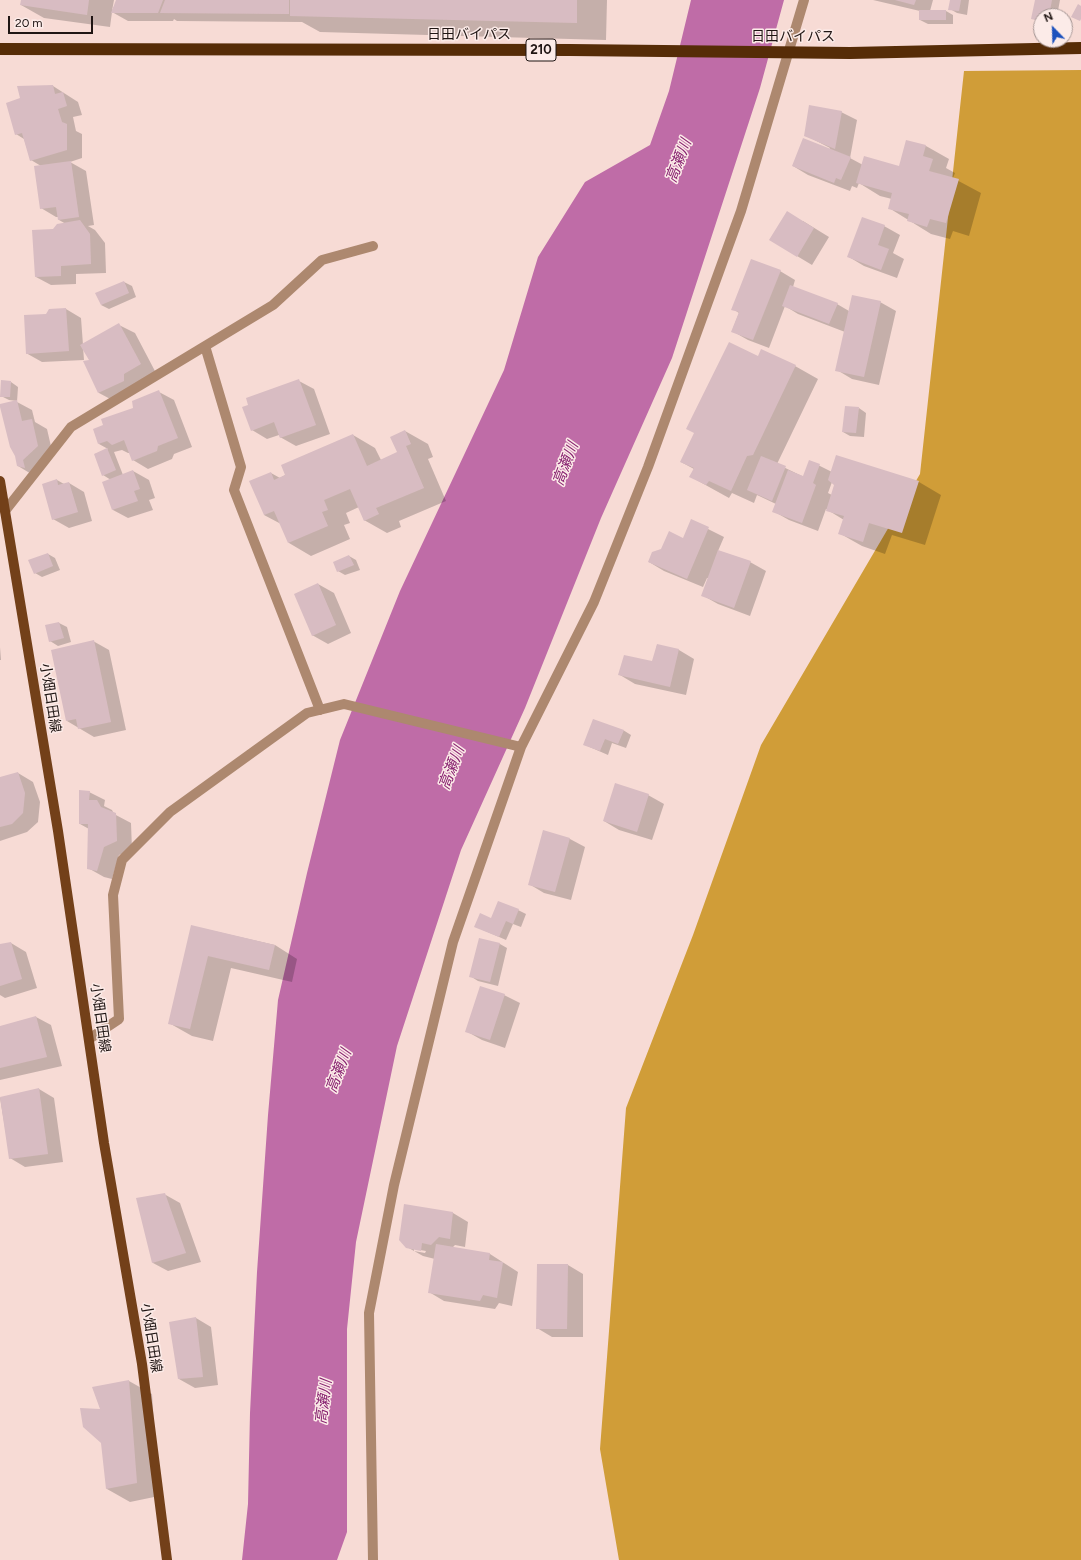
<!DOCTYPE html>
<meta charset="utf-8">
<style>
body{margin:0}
#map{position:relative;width:1081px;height:1560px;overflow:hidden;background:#f7dbd5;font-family:Figtree,sans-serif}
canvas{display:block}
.north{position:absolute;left:1033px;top:8px;width:40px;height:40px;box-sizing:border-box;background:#fcebe8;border:1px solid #a49593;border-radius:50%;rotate:337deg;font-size:11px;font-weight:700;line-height:16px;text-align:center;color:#1f1513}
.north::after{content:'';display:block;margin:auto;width:14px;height:18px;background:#1c51bd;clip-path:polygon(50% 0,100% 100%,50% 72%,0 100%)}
.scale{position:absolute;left:8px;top:16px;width:85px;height:18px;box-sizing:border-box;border:2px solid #1f1513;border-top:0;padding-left:5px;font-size:12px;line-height:14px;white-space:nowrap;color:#1f1513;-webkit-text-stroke:3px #fcebe8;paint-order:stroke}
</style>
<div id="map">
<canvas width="1081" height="1560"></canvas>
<div class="north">N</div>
<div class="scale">20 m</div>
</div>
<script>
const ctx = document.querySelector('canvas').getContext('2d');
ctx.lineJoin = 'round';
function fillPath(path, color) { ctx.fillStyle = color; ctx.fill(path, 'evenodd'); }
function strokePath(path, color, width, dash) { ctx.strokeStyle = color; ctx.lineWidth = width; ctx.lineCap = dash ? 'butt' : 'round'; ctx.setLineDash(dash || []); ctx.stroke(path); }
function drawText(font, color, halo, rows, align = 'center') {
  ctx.font = font + ' Figtree,"Noto Sans JP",sans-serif'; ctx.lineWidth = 3; ctx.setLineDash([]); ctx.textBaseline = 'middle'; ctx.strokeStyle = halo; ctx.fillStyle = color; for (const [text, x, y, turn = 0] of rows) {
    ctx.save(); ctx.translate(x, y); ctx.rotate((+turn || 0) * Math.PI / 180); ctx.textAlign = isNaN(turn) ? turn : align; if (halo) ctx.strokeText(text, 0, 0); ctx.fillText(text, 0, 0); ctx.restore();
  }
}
fillPath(new Path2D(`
 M1081 70V1560H619L600 1449 626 1108 693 935 761 745 920 474 964 71Z`), '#d09d38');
fillPath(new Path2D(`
 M691 0H784L760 88 672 358 601 518 525 708 461 850 397 1046 356 1242 347 1329V1532L337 1560H242L248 1504 250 1413 257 1272 268 1115 278 1000 307 873 340 740 400 591 504 370 538 257 585 182 650 145 669 91Z`), '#bf6ca7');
fillPath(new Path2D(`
 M22 0H114L112 11 117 0H607L606 40 320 32 302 22 177 21 174 19 173 21H128L112 12 110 27 44 18 21 5Z
 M873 0H933L930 11H946L953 15V24H928L920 20V11Z
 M951 0H969L967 15 957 13 950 9Z
 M1036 0H1060L1057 16H1041V23L1032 18Z
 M53 86 78 102 82 115 73 117 76 131 82 134V158L70 162 86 171 94 225 88 226 95 230 105 243 106 273 76 274V284L51 285 36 277 54 230 66 224 59 220V217H56L41 208V166L31 160 24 139 16 134Z
 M841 112 857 120 850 158 863 165 900 167 907 141 926 146 949 159 946 168 955 173 953 178 981 193 969 236 953 231 950 239 931 234 889 208 892 199 880 196 859 183 857 188 852 186 850 191 808 175 793 166 829 150 830 148 805 135Z
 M803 221 829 237 812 265 797 256Z
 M884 226 900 235 893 253 904 259 897 278 864 266 849 257Z
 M780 271 795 280 793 287 837 304 849 311 880 302 896 311 879 385 852 379 837 370 845 332 798 314 785 306 769 348 748 340 732 331 739 313 733 309Z
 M124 282 132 286 136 297 109 309 101 305Z
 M66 309 81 318 83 345 119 325 135 333 156 373 114 401 99 393 90 361 83 347 84 360 42 362 26 353 46 315Z
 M759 357 795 366 818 379 777 464 804 477 810 461 832 472 919 482 941 495 925 545 892 535 885 554 862 546 839 533 844 520 826 509 818 531 789 520 773 511 776 504 757 495 754 503 732 493 729 498 691 477 694 469 681 462ZM832 482 835 485 832 495 828 493Z
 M299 381 314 389 330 434 296 446 280 437 279 435 267 439 252 430Z
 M11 382 18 387 17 402 32 410 35 422 47 429 53 455 38 469 39 476 33 475 18 466 17 401 9 400 1 396Z
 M159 392 174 400 192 447 174 454 172 459 148 469 133 460 130 453H128L122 450 114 452 123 475 133 471 149 480 155 498 149 500 153 510 128 518 113 510 111 480 103 475 95 454 108 449 99 444 105 426 134 409Z
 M859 408 866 413 864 437 850 436 843 432Z
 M405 431 428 444 433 457 428 459 446 501 399 521 401 527 387 533 364 520 359 507 346 513 350 523 344 525 350 539 311 556 289 543 281 524 264 515 271 473 280 478 353 435 375 448 381 460 398 453Z
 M57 480 64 484 69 483 84 492 92 521 69 528 53 519Z
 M692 521 724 537 718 551 750 562 766 571 750 616 718 604 702 595 709 578H707L703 587 664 571 649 562 684 539Z
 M48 554 55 558 60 570 42 577 35 573Z
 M349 556 356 560 360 570 345 575 338 571Z
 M318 584 334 593 351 633 328 644 312 635Z
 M59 623 67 627 71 642 58 646 50 641Z
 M93 641 109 650 126 730 94 737 67 721Z
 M657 645 679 650 694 659 686 695 635 684 620 675 653 663Z
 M0 647 1 660H0Z
 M623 730 631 735 626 748 612 743 608 755 585 745Z
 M18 773 33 782 40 802 38 822 27 832 0 841V778Z
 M89 792 105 800 104 806 112 810 114 814 131 823 132 850 119 855 112 879 104 877 88 868 89 829 80 824Z
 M648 795 664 804 652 840 619 830 604 821Z
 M544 832 570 839 585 847 571 900 544 893 529 884Z
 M518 910 526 914 521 927 513 924 506 940 476 927 492 919Z
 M192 926 275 945 297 959 292 982 231 968 213 1041 192 1036 169 1023Z
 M480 939 500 944 507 948 498 986 478 981 470 976Z
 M11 943 26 952 37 988 5 998 0 995V945Z
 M504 995 520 1003 505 1048 482 1040 466 1031Z
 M36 1017 51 1025 62 1066 0 1080V1027Z
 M39 1089 54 1098 63 1162 25 1167 10 1158 0 1098Z
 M164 1194 180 1203 201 1262 168 1271 153 1263Z
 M405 1205 453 1213 468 1222 465 1247 455 1245 452 1248 490 1254 518 1272 512 1306 499 1303 495 1309 444 1301 429 1292 435 1259 423 1256 407 1247ZM414 1249 426 1251 425 1253 414 1251Z
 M568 1265 583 1274V1337H552L537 1328Z
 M196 1318 211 1327 218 1385 195 1388 179 1379Z
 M129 1381 152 1394 159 1496 130 1502 107 1489 101 1410 93 1388Z`), '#0003');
fillPath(new Path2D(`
 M21 0H89L87 15 20 5Z
 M116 0H163L158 13H111Z
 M165 0H289V14L160 13Z
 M290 0H577V23L290 16Z
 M895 0H916L914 5Z
 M950 0H961L959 11 948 10Z
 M1035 0H1052L1049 16H1041V21L1031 19Z
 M1078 4 1081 6V19L1080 21 1071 17Z
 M919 10H946V20H919Z
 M53 85 55 94 63 92 67 106 58 109 62 122 67 124V150L30 161 22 133 15 135 6 103 20 98 17 86Z
 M809 105 842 111 835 149 804 136Z
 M803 138 851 157 841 180 836 178 834 183 792 166Z
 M906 140 926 145 923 156 933 159 929 171 959 179 946 223 930 219 927 227 907 221 909 214 888 209 892 193 856 183 864 156 899 166Z
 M71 161 79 217 58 220 56 207 40 209 34 166Z
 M787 211 814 228 797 257 769 240Z
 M862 217 885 225 878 245 889 249 881 270 847 257Z
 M80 220 90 234 91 264 61 266V276L35 277 32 230 53 229 57 224Z
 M751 259 781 270 753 340 731 332 739 312 731 310Z
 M124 281 129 293 101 305 95 293Z
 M790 285 838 303 829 324 782 306Z
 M852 295 881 301 864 377 835 371Z
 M66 308 69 351 26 354 24 315 46 314 49 309Z
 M119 323 141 364 124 374V381L98 393 83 361 89 360 80 345Z
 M729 342 758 356 761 349 796 365 753 455 747 456 731 491 709 481 706 485 689 477 694 468 680 462 694 433 686 429Z
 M299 379 316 425 280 438 274 422 251 431 242 407 248 405 246 398Z
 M1 380 11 381 10 397H0Z
 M159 390 178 438 158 446 157 451 132 461 124 440 112 445 107 441 98 444 93 429 103 425 101 419 133 408 132 401Z
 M17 400 22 421 32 419 38 446 23 460 25 468 17 466 15 456 10 447 0 407V404Z
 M845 406 859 407 856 433 842 432Z
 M405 430 411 444 406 446 424 488 376 508 379 514 364 521 350 489 324 500 328 510 322 512 328 526 288 543 274 511 264 515 249 481 271 472 274 480 285 475 281 465 353 434 367 466 397 452 390 437Z
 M107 448 116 470 102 476 94 454Z
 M836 455 919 481 902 533 869 523 863 542 838 534 844 516 826 511 834 485 828 480Z
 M761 456 786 466 772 501 747 490Z
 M809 460 820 464 813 483 816 485 802 523 772 512 788 470 803 476Z
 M133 470 140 489 134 491 138 501 112 510 102 482Z
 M57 479 58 485 69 482 78 512 52 520 42 484Z
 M691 519 709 527 687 579 648 562 652 552 661 549 669 531 683 538Z
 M718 550 751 561 734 608 701 596Z
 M48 553 53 566 34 574 28 560Z
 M349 555 354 565 337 572 333 562Z
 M318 583 336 625 312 636 294 594Z
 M59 622 64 638 49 642 45 625Z
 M94 640 111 722 78 729 76 719 66 721 51 650Z
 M657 644 679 649 670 687 618 675 624 655 652 661Z
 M593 719 624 730 618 744 605 739 600 751 583 745Z
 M18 772 25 793 23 813 12 824 0 827V777Z
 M615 783 649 794 637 832 603 821Z
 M79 790 90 791 89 800H97L101 807 116 813 117 841 104 847 97 871 87 869 88 824H79Z
 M543 830 570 838 555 892 528 885Z
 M498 901 519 909 513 924 506 921 499 937 474 927 480 913 491 918Z
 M191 925 275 945 269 970 208 956 190 1029 168 1024Z
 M479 938 500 943 490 982 469 977Z
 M11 942 22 979 0 986V944Z
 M480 986 505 994 490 1040 465 1032Z
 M36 1016 47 1057 0 1068V1026Z
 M39 1088 48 1154 9 1159 0 1097Z
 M165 1193 186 1253 152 1263 136 1198Z
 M404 1204 453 1212 450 1239 439 1237 431 1245 422 1243 421 1251 406 1248 399 1240Z
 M436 1244 490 1253 489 1260 503 1262 497 1298 483 1295 480 1301 428 1293Z
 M537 1264H568L567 1329H536Z
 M196 1317 203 1377 178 1379 169 1322Z
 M129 1380 137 1483 106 1489 101 1443 83 1427 80 1408 100 1409 92 1387Z`), '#d8bcc2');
strokePath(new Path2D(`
 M205 346 241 467 234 490 320 710
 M5 511 71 427 273 305 322 260 373 246
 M89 1039 119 1019 113 895 122 860 170 812 307 713 344 704 521 747
 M373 1560 369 1313 394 1185 453 942 521 747 594 602 648 467 741 211 804 0`), '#ad886f', 10);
strokePath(new Path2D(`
 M0 481 58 831 104 1143 142 1364 167 1560`), '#734019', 10);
strokePath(new Path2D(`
 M0 49 570 50 850 53 1081 48`), '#562c07', 12);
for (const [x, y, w] of [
 [541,50,30]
]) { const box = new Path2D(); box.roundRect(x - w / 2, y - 11, w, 22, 3); ctx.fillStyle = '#fcebe8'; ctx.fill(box); strokePath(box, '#1f1513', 1); }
drawText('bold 13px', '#1f1513', null, [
 ["210",541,50]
]);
drawText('14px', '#1f1513', '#fcebe8', [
 ["日田バイパス",469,35],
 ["日田バイパス",793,37],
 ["小畑日田線",50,698,81],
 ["小畑日田線",100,1018,82],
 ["小畑日田線",151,1338,81]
]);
drawText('italic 15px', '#882371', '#fcebe8', [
 ["高瀬川",679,161,-69],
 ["高瀬川",566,464,-69],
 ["高瀬川",452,768,-69],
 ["高瀬川",339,1071,-69],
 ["高瀬川",324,1402,-83]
]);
</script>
